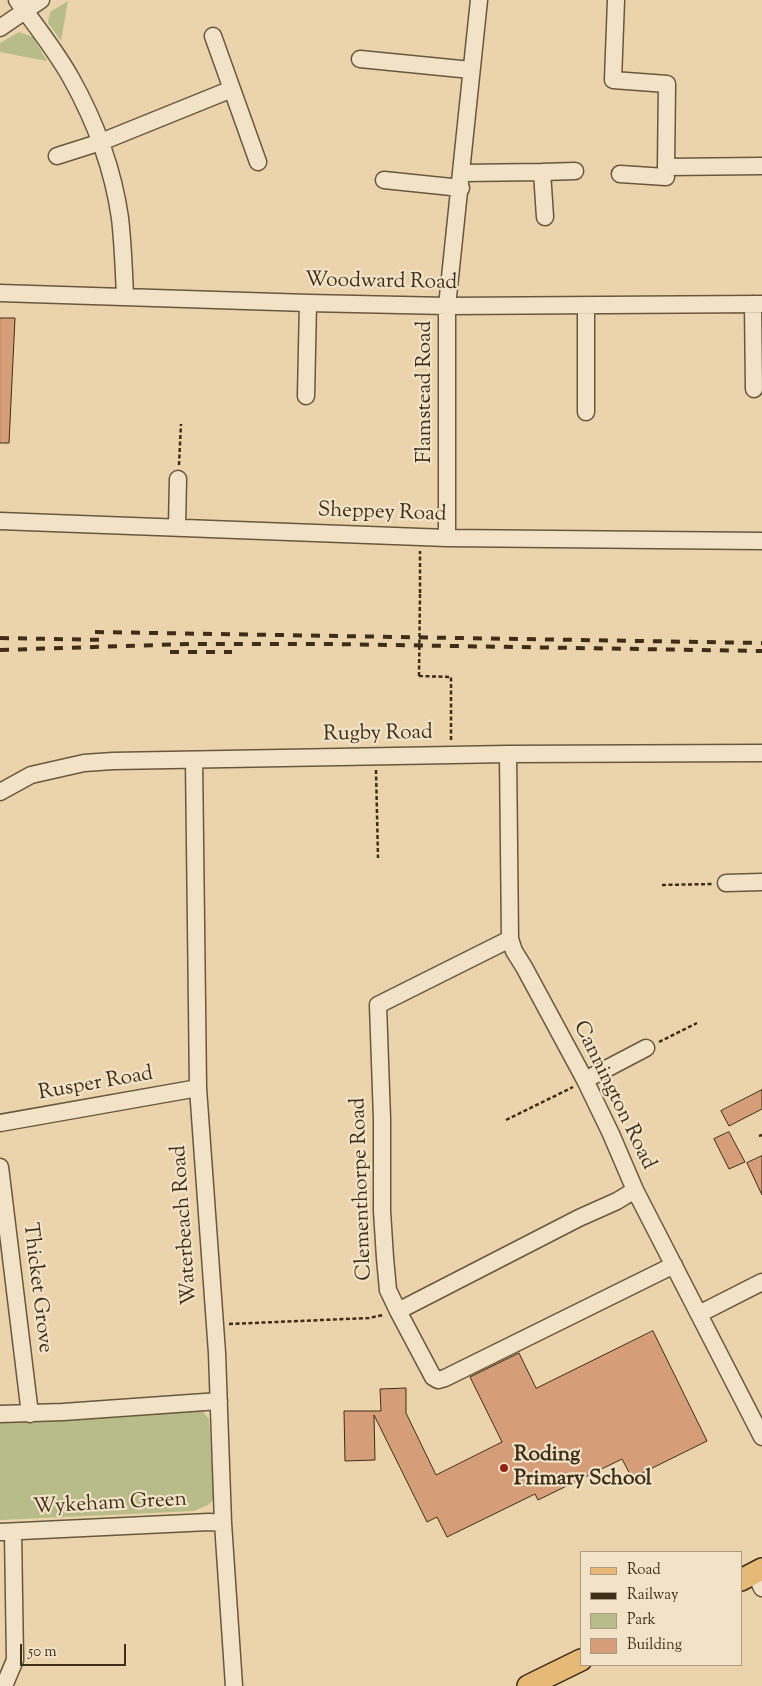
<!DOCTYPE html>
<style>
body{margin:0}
#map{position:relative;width:762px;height:1686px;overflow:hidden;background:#ebd4ab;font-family:"Sorts Mill Goudy",serif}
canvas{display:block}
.legend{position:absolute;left:580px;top:1551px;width:162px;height:115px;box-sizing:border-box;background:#f2e3c8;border:1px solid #aa9b82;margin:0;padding:6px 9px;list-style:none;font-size:15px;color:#3e2e19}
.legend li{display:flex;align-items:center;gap:10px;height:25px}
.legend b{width:25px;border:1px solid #aa9b82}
.scale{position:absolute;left:20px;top:1644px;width:106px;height:22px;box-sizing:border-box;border:2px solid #3e2e19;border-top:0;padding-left:6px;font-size:15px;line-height:18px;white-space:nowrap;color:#3e2e19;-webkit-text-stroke:4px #f2e3c8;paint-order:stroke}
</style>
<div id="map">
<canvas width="762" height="1686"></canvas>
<ul class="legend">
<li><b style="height:6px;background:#e6ba76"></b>Road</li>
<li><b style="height:6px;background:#3e2e19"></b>Railway</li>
<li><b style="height:14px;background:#b8bc88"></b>Park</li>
<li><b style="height:14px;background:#d69d79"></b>Building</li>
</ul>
<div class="scale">50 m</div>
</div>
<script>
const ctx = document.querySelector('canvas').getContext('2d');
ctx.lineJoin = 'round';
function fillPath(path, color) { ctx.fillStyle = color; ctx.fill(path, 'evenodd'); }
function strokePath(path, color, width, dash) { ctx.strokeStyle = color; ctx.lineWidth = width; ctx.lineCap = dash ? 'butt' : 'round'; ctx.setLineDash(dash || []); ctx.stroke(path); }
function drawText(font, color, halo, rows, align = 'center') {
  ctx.font = font + ' "Sorts Mill Goudy",serif'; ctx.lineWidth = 4.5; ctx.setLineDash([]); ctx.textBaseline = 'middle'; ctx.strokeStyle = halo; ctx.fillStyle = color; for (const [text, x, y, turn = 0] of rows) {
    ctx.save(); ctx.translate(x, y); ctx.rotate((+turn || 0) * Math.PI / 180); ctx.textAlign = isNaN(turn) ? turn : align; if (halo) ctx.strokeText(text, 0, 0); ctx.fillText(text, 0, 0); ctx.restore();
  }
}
fillPath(new Path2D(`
 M68 1 61 41 48 23 50 12Z
 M19 32 33 37 47 61 0 52V43Z
 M200 1408 209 1419 214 1499 208 1505 194 1511 0 1520V1419Z`), '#b8bc88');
const building = new Path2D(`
 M0 318H15L9 443H0Z
 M762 1090V1109L729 1126 721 1111Z
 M729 1132 745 1162 729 1169 714 1139Z
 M762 1156V1195L747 1163Z
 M653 1331 707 1441 632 1478 622 1459 538 1500 535 1494 447 1537 437 1517 427 1522 374 1415 375 1460 345 1461 344 1411H381L380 1389 406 1388V1413L436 1475 502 1442 470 1377 519 1353 536 1388Z`);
fillPath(building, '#d69d79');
strokePath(building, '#3e2e19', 1);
const minor = new Path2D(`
 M17 0C36 26 56 51 71 78 95 121 113 169 120 218 123 244 124 271 125 297
 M616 0 613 80 667 84 666 167 762 166
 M0 28 41 0
 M213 36 258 162
 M360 59 471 70
 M57 156 101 142 232 89
 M542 172 575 171
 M462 173 542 172 545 217
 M620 174 666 177
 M384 180 461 188
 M0 293 308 303 447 306 762 304
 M753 304 754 389
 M306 396 308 303
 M586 412V306
 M0 521 447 538 762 541
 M177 526 178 479
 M447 538V306L479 0
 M508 754 510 939 514 951 524 967 585 1080 611 1134 635 1190 762 1437
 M194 760 198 1088 217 1353 223 1523 234 1686
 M0 792 31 775 84 763 113 761 508 754 762 753
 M726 883 762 882
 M510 939 378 1005 382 1119V1211L385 1258 388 1290 398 1311 579 1218 617 1201 635 1190
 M585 1080 646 1048
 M0 1123 198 1088
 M0 1167 30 1414
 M398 1311 433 1377 438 1380 445 1378 674 1265
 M699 1314 762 1282
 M0 1414 63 1412 219 1401
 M0 1532 209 1522 223 1523
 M755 1573 762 1588
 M4 1686 15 1660 13 1532`);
const major = new Path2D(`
 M741 1580 762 1569
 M528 1686 581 1660`);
strokePath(minor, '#69583e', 19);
strokePath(major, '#3e2e19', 24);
strokePath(new Path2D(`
 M179 465 181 424
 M420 593V551
 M419 676 451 677V740
 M376 770 378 858
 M662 885 712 884
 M659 1042 697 1023
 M506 1120 573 1087
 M759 1136 762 1135
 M229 1324 369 1318 383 1315`), '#3e2e19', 2.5, [4, 2.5]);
strokePath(minor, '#f2e3c8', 16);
strokePath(major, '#e6ba76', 21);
strokePath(new Path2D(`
 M95 632 762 643
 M0 638 107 640
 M0 650 189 644H330L762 651
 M170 652H232`), '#3e2e19', 4, [9, 9]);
strokePath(new Path2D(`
 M419 676 420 593`), '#3e2e19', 2.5, [4, 2.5]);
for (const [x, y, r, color] of [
 [504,1468,5,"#8f2418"]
]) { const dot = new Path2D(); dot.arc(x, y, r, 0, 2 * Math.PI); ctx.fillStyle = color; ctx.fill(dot); strokePath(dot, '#f2e3c8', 2); }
drawText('21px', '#3e2e19', '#f2e3c8', [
 ["Woodward Road",381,283,1],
 ["Flamstead Road",426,392,-90],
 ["Sheppey Road",382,514,2],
 ["Rugby Road",378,735,-1],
 ["Rusper Road",96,1085,-10],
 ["Cannington Road",613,1096,64],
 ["Clementhorpe Road",363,1189,-92],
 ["Waterbeach Road",186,1225,-94],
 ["Thicket Grove",36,1288,83],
 ["Wykeham Green",110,1505,-3]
]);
drawText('bold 21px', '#3e2e19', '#f2e3c8', [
 ["Roding",514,1456],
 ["Primary School",514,1480]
], 'left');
</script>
